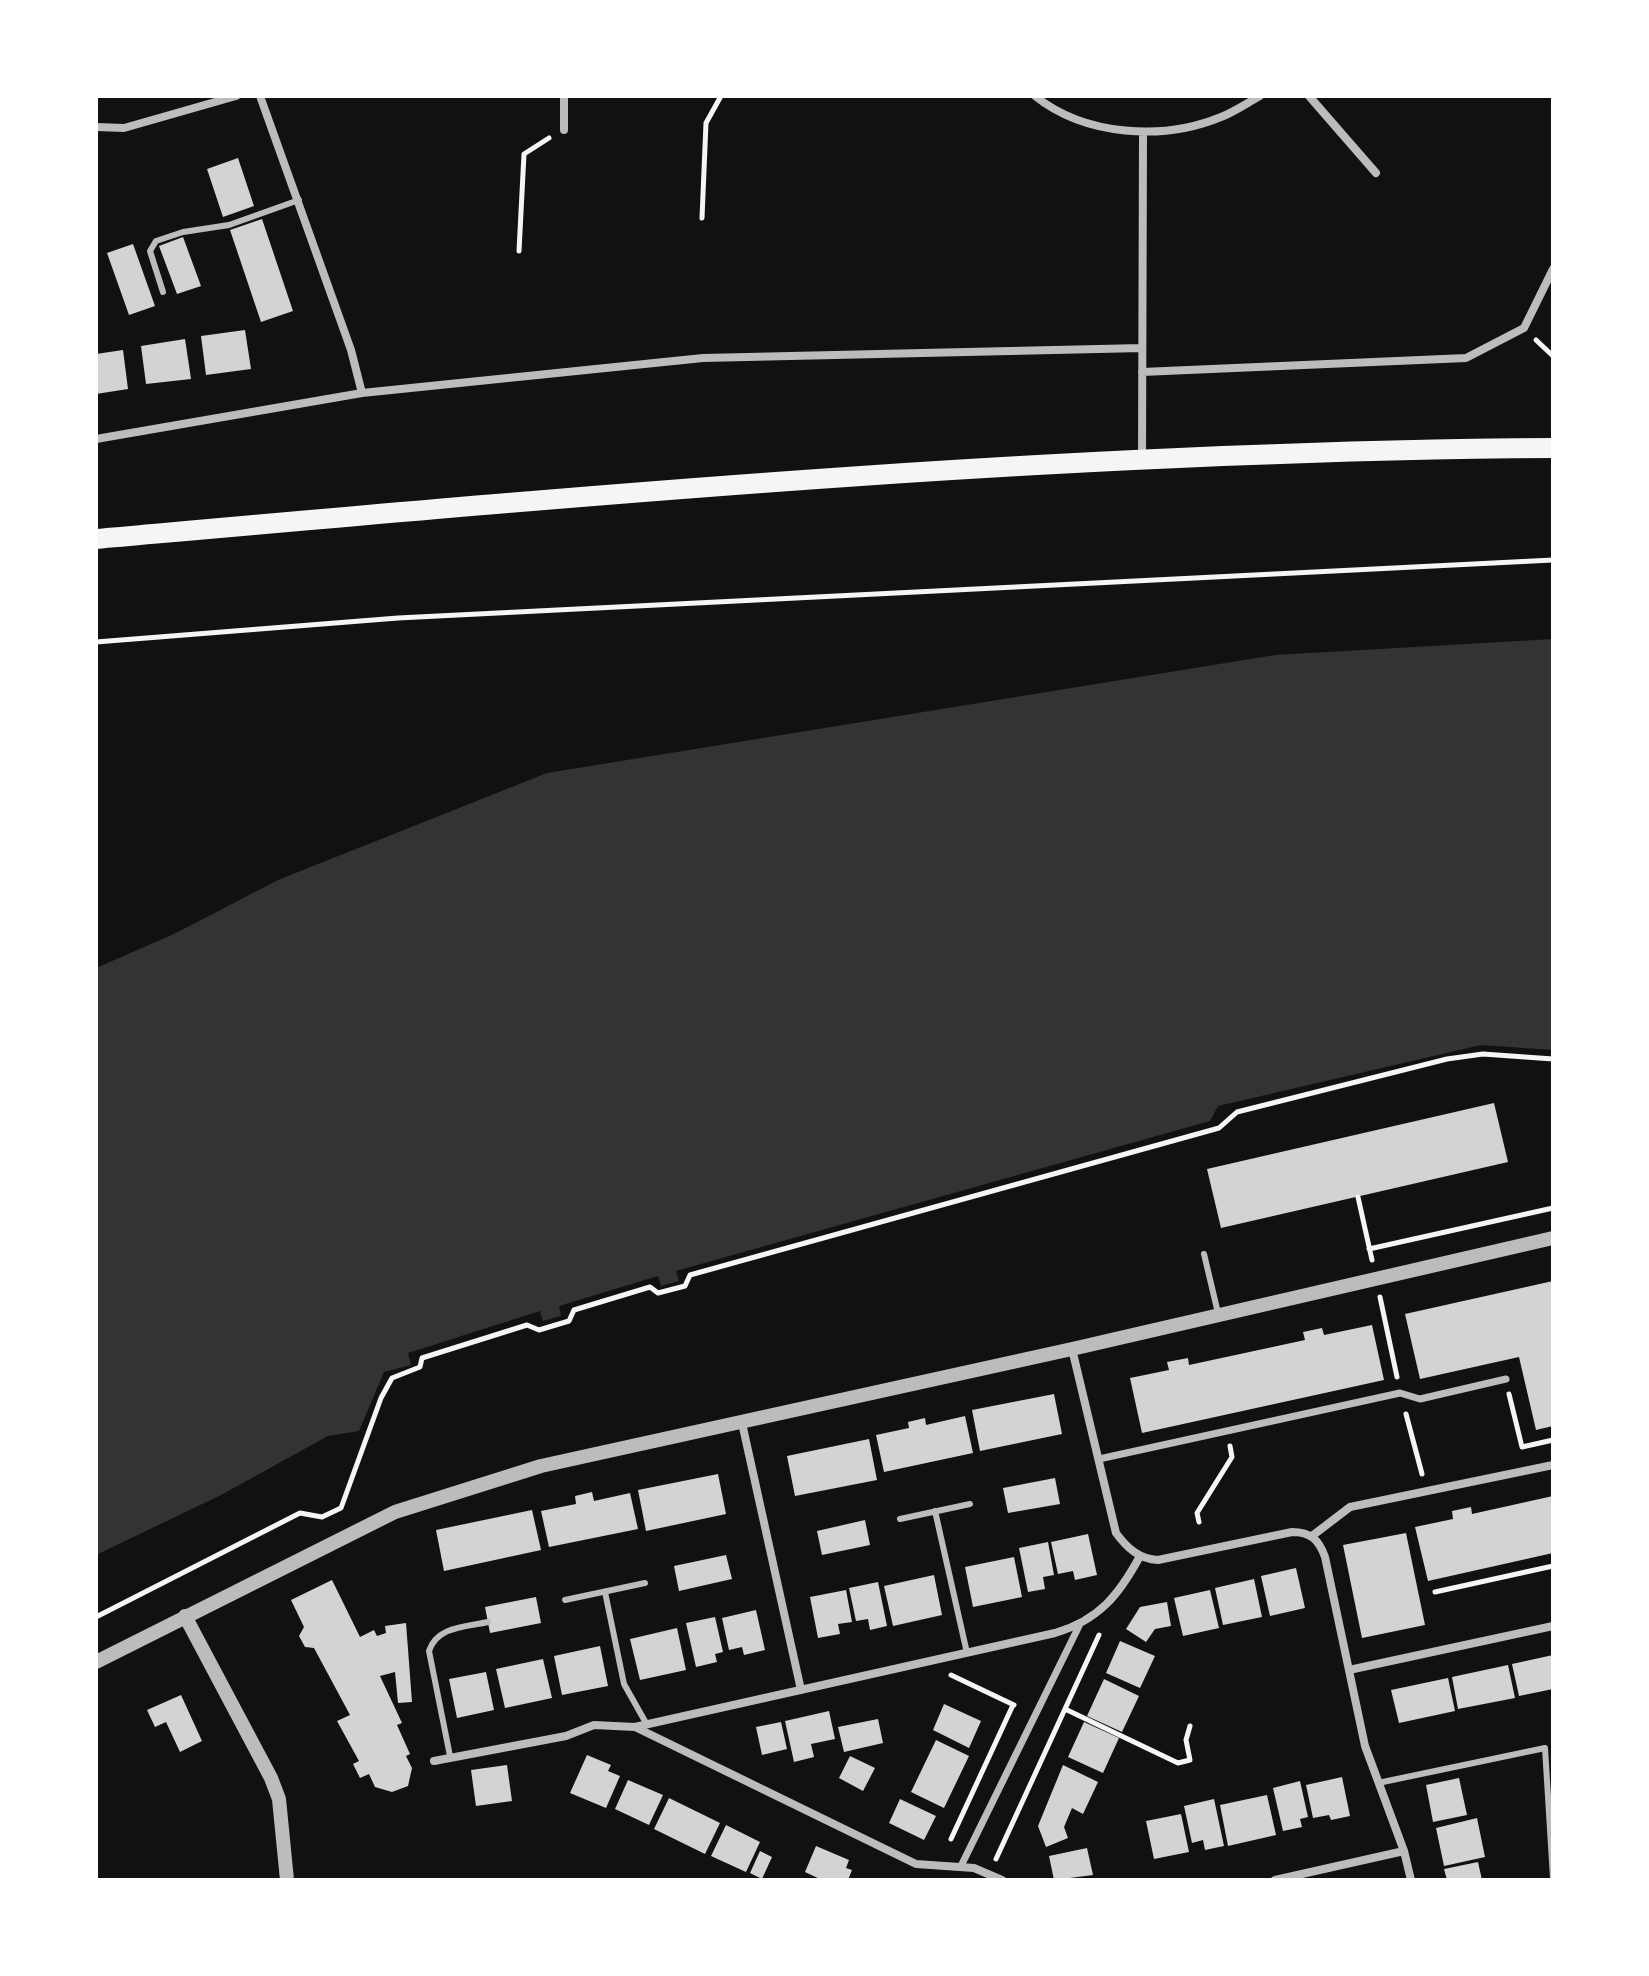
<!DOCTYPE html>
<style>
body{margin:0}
#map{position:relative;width:1649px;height:1976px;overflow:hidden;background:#111;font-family:Rubik,sans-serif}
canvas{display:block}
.frame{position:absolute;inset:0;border:98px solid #fff;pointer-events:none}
</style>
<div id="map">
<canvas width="1649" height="1976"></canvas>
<div class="frame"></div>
</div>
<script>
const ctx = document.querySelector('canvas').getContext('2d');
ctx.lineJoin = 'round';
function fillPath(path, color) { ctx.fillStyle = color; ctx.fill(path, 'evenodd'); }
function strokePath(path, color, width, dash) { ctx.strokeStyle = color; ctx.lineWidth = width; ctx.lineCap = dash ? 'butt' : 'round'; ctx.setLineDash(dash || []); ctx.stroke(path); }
fillPath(new Path2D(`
 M1553 639V1050L1481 1045 1218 1106 1210 1121 676 1271 679 1281 661 1286 658 1276 559 1306 561 1316 543 1321 540 1311 408 1353 411 1365 384 1372 359 1431 328 1436 221 1495 96 1555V968L176 933 278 880 547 773 1275 655Z`), '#333');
fillPath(new Path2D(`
 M238 158 254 206 223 217 207 169Z
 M262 219 293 311 261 322 230 230Z
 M183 237 201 286 177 294 159 246Z
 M133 244 155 306 129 315 107 253Z
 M245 330 251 369 206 375 201 336Z
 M185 339 191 379 146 384 141 346Z
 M123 350 128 389 96 394V354Z
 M1494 1103 1508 1162 1221 1228 1207 1169Z
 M1553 1281V1426L1536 1430 1519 1357 1420 1379 1405 1314Z
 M1372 1325 1384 1380 1142 1433 1130 1378 1169 1370 1167 1362 1188 1358 1189 1365 1305 1340 1303 1332 1322 1328 1324 1335Z
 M1054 1394 1062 1434 980 1451 972 1410Z
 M965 1416 973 1453 884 1472 876 1435 909 1428 908 1422 925 1418 926 1425Z
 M869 1439 877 1480 795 1496 787 1456Z
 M718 1474 726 1514 646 1531 638 1490Z
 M1055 1478 1060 1504 1008 1513 1003 1488Z
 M592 1492 594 1501 630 1493 638 1529 549 1547 541 1511 576 1504 575 1496Z
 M1553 1496V1553L1428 1581 1415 1527 1453 1519 1452 1511 1471 1507 1472 1514Z
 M532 1510 541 1550 444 1571 436 1530Z
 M865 1520 870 1545 822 1555 817 1531Z
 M1406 1533 1425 1625 1362 1638 1343 1545Z
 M1088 1534 1097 1575 1075 1580 1073 1571 1058 1574 1051 1542Z
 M1048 1542 1054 1575 1043 1577 1045 1589 1028 1592 1019 1548Z
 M726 1555 732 1579 679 1591 674 1566Z
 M1014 1557 1022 1597 973 1607 965 1567Z
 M1296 1568 1305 1608 1270 1616 1261 1576Z
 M934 1575 942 1615 893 1626 884 1586Z
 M1254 1579 1262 1617 1223 1625 1215 1588Z
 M332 1580 360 1637 374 1630 377 1636 386 1633 385 1626 406 1623 412 1702 398 1703 395 1672 380 1676 402 1723 397 1725 410 1754 406 1756 412 1768 408 1786 392 1792 375 1787 369 1774 360 1778 353 1764 359 1761 337 1721 350 1715 314 1648 305 1647 299 1636 304 1627 291 1600Z
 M878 1582 887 1626 870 1630 868 1619 856 1621 849 1588Z
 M846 1590 852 1622 838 1624 840 1634 818 1638 810 1597Z
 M1210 1590 1219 1628 1183 1636 1174 1598Z
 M536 1597 541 1623 490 1633 485 1607Z
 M1167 1602 1171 1626 1155 1629 1146 1642 1126 1629 1140 1607Z
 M756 1610 765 1650 744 1655 742 1647 729 1650 722 1618Z
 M715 1617 723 1652 715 1654 717 1662 696 1667 686 1623Z
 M677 1628 686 1670 640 1680 630 1639Z
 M1120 1641 1155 1656 1140 1688 1106 1673Z
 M600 1646 608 1686 562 1695 554 1656Z
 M1553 1655V1689L1519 1696 1512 1664Z
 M543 1659 552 1698 505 1708 496 1669Z
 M1508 1665 1515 1698 1458 1709 1452 1677Z
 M486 1672 494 1710 457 1718 449 1679Z
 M1448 1678 1455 1711 1399 1723 1391 1690Z
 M1104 1679 1139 1696 1122 1732 1087 1716Z
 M181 1695 202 1741 180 1752 166 1722 155 1727 147 1710Z
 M944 1704 981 1721 969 1748 933 1730Z
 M829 1711 835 1739 811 1744 814 1757 794 1762 785 1721Z
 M878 1719 883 1743 844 1752 838 1727Z
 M781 1722 787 1749 762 1755 756 1727Z
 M1084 1722 1119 1738 1103 1773 1068 1757Z
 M936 1740 969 1756 944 1808 911 1792Z
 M587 1755 611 1765 608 1771 620 1776 606 1808 570 1793Z
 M850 1756 875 1768 863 1791 839 1778Z
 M507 1765 512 1801 476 1806 471 1770Z
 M1063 1765 1098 1782 1083 1814 1072 1808 1064 1827 1068 1838 1046 1847 1038 1826Z
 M1342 1777 1350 1816 1331 1820 1329 1815 1313 1818 1306 1785Z
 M1459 1778 1467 1815 1433 1822 1426 1785Z
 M628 1780 663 1795 649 1825 615 1809Z
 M1300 1781 1308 1817 1300 1819 1302 1827 1283 1831 1273 1788Z
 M1267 1795 1276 1835 1228 1846 1220 1805Z
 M669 1798 720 1823 705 1854 654 1829Z
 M900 1799 936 1816 924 1840 889 1823Z
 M1214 1799 1224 1846 1205 1850 1203 1840 1192 1843 1184 1806Z
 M1181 1814 1189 1852 1154 1859 1146 1821Z
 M1477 1818 1485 1857 1444 1866 1436 1828Z
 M726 1825 760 1842 746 1872 711 1856Z
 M816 1846 849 1860 846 1868 852 1870 848 1880H822L805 1872Z
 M1087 1848 1093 1875 1054 1880 1049 1856Z
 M760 1851 772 1857 762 1879 750 1873Z
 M1478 1862 1482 1880H1447L1444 1869Z`), '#d3d3d3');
strokePath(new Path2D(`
 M702 218 706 123 721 96
 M519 251 524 154 549 138
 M1536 340 1553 356
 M96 642 398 618 1553 560
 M1358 1197 1372 1260
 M1369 1249 1553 1208
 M1380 1297 1397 1377
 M1509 1394 1522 1447 1553 1440
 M1406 1414 1422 1474
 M1199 1522 1197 1513 1232 1457 1230 1446
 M1435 1592 1553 1566
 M96 1617 300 1513 322 1517 341 1508 381 1398 392 1378 420 1367 422 1358 527 1325 539 1330 569 1321 574 1310 650 1287 658 1293 685 1286 690 1275 1219 1128 1237 1112 1447 1059 1483 1054 1553 1059
 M951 1675 1014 1705
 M1065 1709 1178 1763 1190 1760 1186 1740 1190 1726
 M951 1839 1013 1705
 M996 1859 1099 1635`), '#f5f5f5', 5);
strokePath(new Path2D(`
 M163 292 150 251 156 241 183 232 229 225 299 200
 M1204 1254 1218 1313
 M935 1511 967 1653
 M900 1519 970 1504
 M605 1592 624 1684 646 1723
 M565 1600 645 1583
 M450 1756 429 1651C437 1626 466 1627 488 1622
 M1378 1783 1545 1748 1553 1878`), '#bcbcbc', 6);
strokePath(new Path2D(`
 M1099 1459 1400 1393 1420 1399 1506 1379
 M961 1866 1079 1626`), '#bcbcbc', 7);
strokePath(new Path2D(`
 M260 96 351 350 362 393
 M1035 96C1085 136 1163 141 1221 117 1234 112 1247 103 1260 96
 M1309 96 1376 173
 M96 127 124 128 236 96
 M564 130V96
 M1142 372 1466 358 1524 328 1553 269
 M96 439 362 393 703 358 1142 348
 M1142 457 1143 134
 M1072 1349 1116 1533C1127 1548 1139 1559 1158 1560L1292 1532C1311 1532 1319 1540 1325 1557L1365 1746 1404 1851 1411 1880
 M742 1423 801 1690
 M1312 1536 1350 1507 1553 1465
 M1349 1670 1553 1626
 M635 1727 916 1864 974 1868 1002 1880
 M434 1761 566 1736 594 1725 635 1727 1055 1633C1099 1620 1119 1595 1140 1556
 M1275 1880 1404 1851`), '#bcbcbc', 8);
strokePath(new Path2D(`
 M185 1616 271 1778 279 1799 287 1880
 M96 1662 395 1512 541 1466 1072 1349 1553 1238`), '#bcbcbc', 14);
strokePath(new Path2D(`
 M96 539C580 496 1066 451 1553 448`), '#f5f5f5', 20);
</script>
